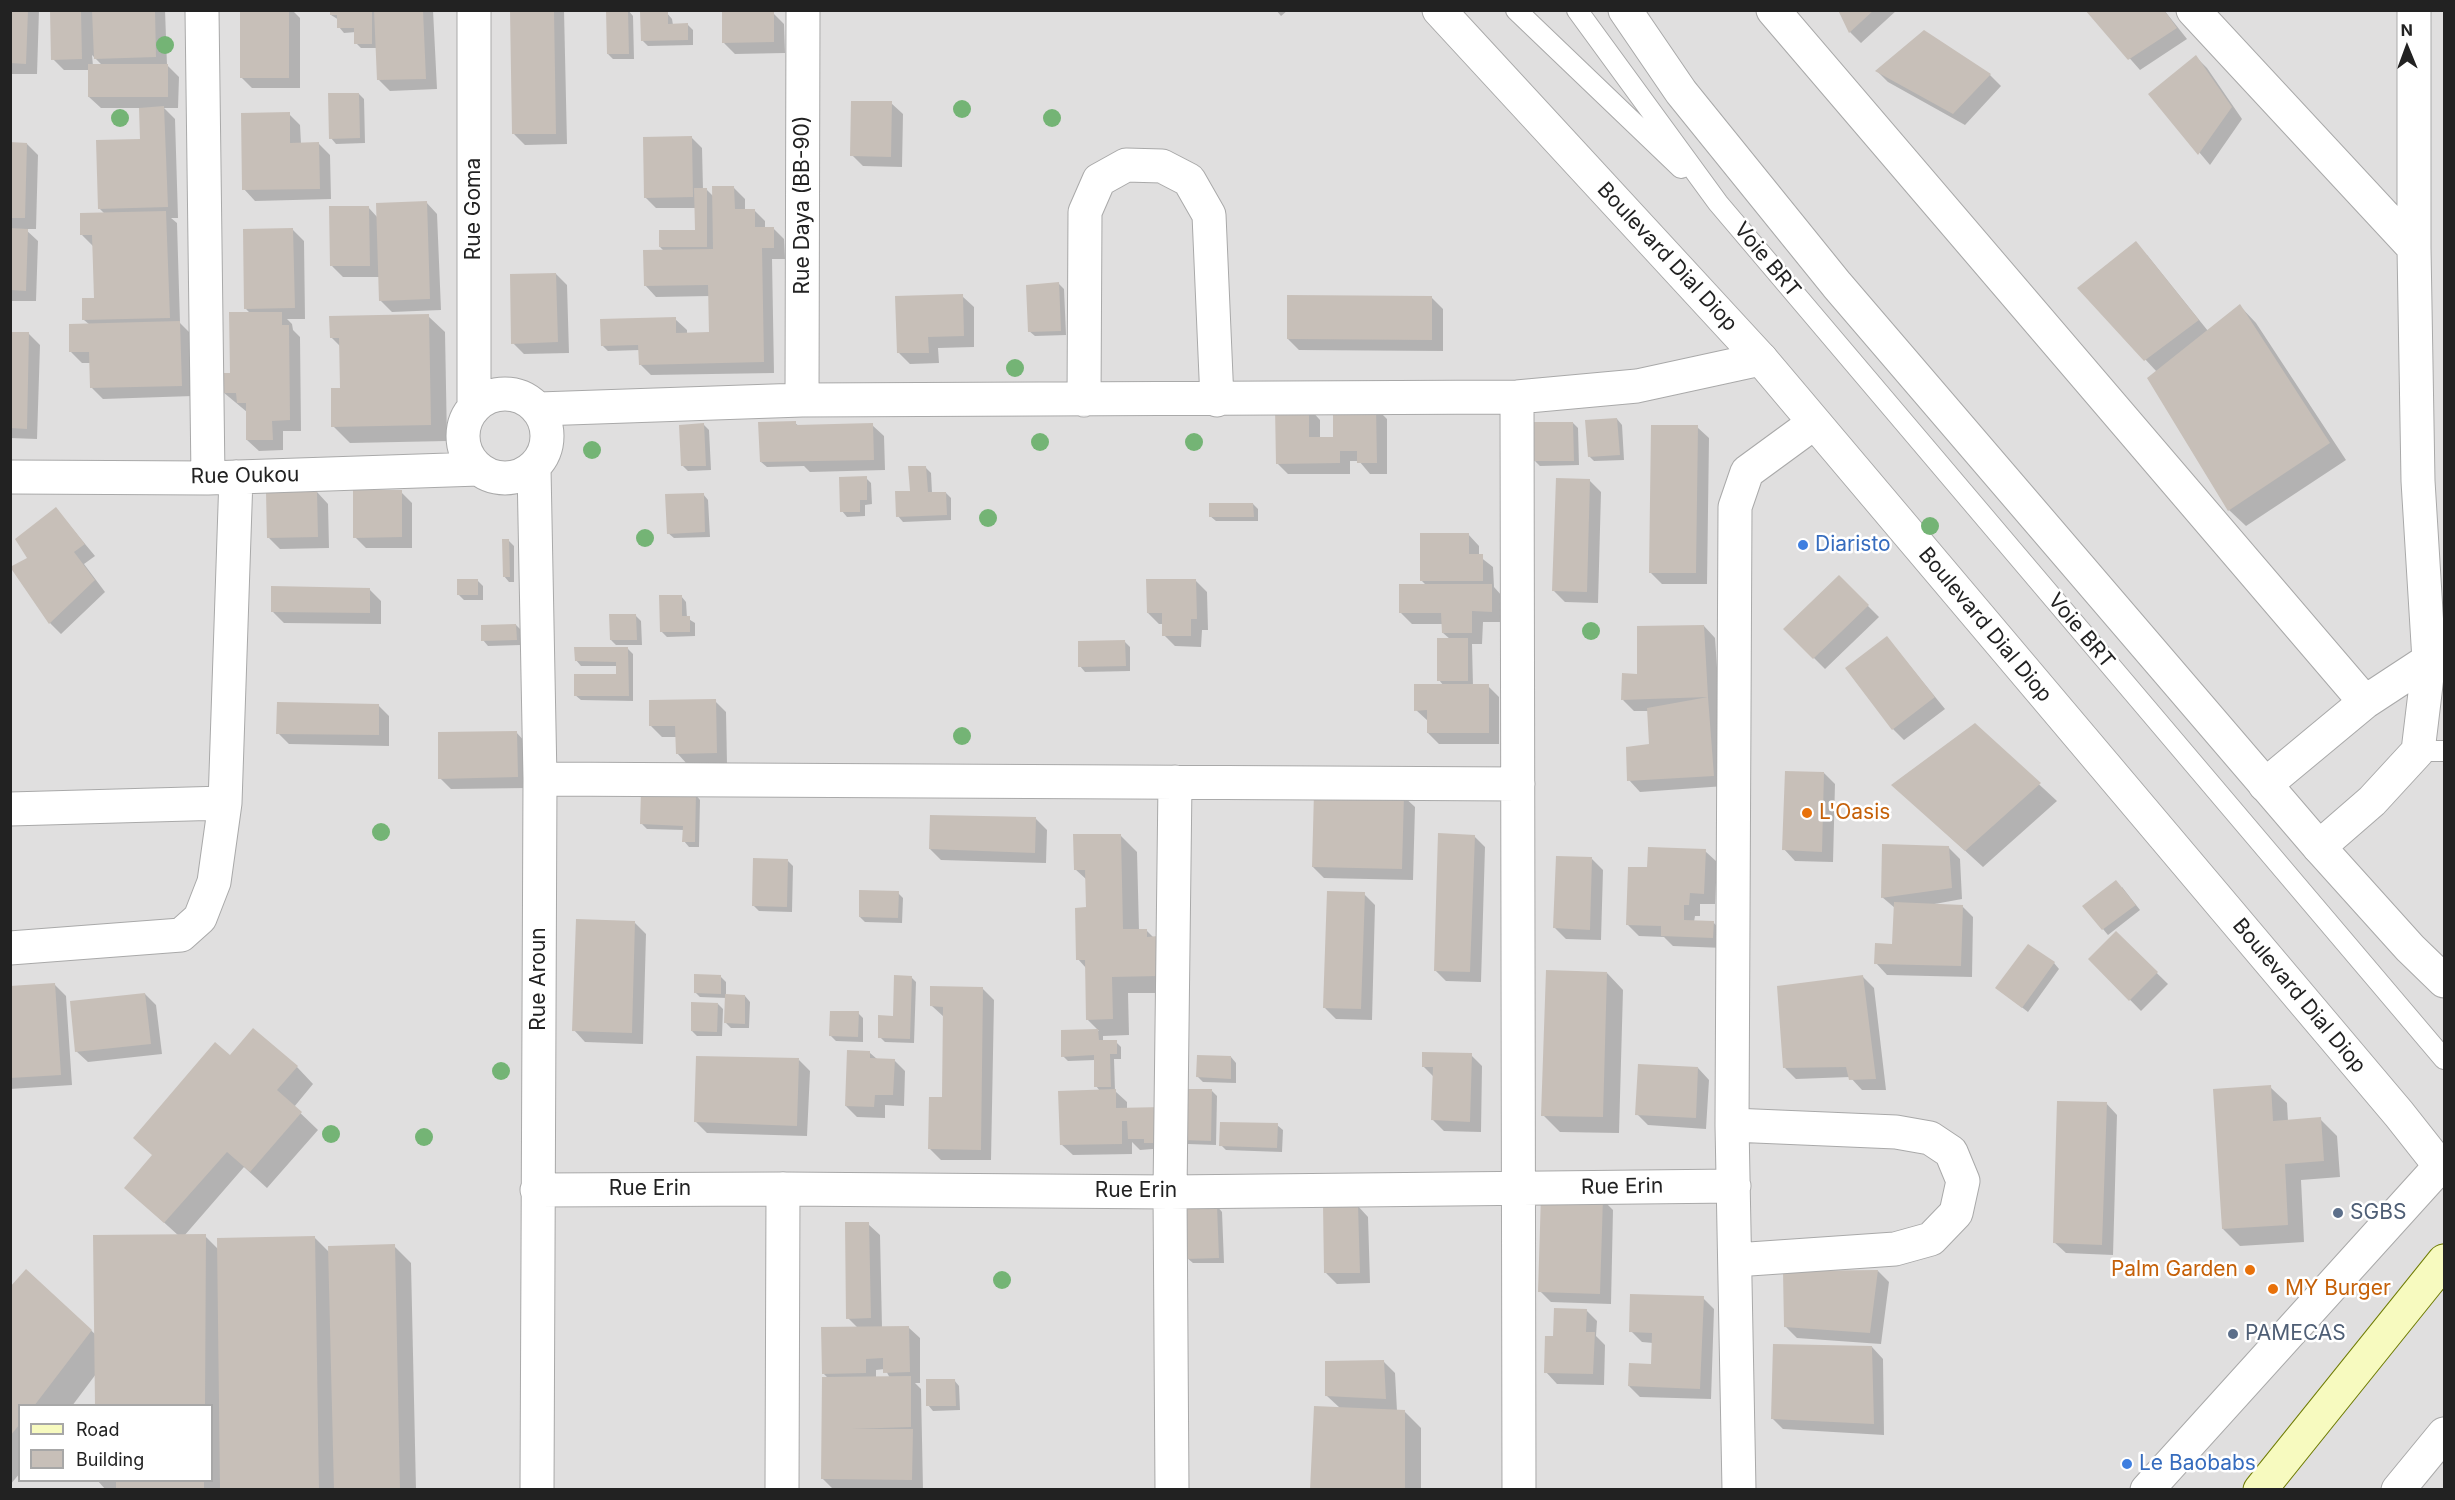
<!DOCTYPE html>
<style>
body{margin:0}
#map{position:relative;width:2455px;height:1500px;overflow:hidden;background:#f2efe9;font-family:Inter,sans-serif}
canvas{display:block}
.frame{position:absolute;inset:0;border:12px solid #222;pointer-events:none}
.legend{position:absolute;left:18px;top:1404px;width:195px;height:78px;box-sizing:border-box;background:#fff;border:2px solid #a7a7a7;margin:0;padding:8px 10px;list-style:none;font-size:18px;color:#222}
.legend li{display:flex;align-items:center;gap:12px;height:30px}
.legend b{width:30px;border:2px solid #a7a7a7}
.north{position:absolute;left:2377px;top:18px;width:60px;height:60px;-webkit-text-stroke:4px #fff;paint-order:stroke;rotate:359deg;font-size:16px;font-weight:700;line-height:24px;text-align:center;color:#222}
.north::after{content:'';display:block;margin:auto;width:21px;height:27px;background:#222;clip-path:polygon(50% 0,100% 100%,50% 72%,0 100%)}
</style>
<div id="map">
<canvas width="2455" height="1500"></canvas>
<div class="frame"></div>
<ul class="legend">
<li><b style="height:8px;background:#f7fabf"></b>Road</li>
<li><b style="height:16px;background:#c7bfb8"></b>Building</li>
</ul>
<div class="north">N</div>
</div>
<script>
const ctx = document.querySelector('canvas').getContext('2d');
ctx.lineJoin = 'round';
function fillPath(path, color) { ctx.fillStyle = color; ctx.fill(path, 'evenodd'); }
function strokePath(path, color, width, dash) { ctx.strokeStyle = color; ctx.lineWidth = width; ctx.lineCap = dash ? 'butt' : 'round'; ctx.setLineDash(dash || []); ctx.stroke(path); }
function drawText(font, color, halo, rows, align = 'center') {
  ctx.font = font + ' Inter,sans-serif'; ctx.lineWidth = 5; ctx.setLineDash([]); ctx.textBaseline = 'middle'; ctx.strokeStyle = halo; ctx.fillStyle = color; for (const [text, x, y, turn = 0] of rows) {
    ctx.save(); ctx.translate(x, y); ctx.rotate((+turn || 0) * Math.PI / 180); ctx.textAlign = isNaN(turn) ? turn : align; if (halo) ctx.strokeText(text, 0, 0); ctx.fillText(text, 0, 0); ctx.restore();
  }
}
fillPath(new Path2D(`
 M10 11H2444V1489H11ZM20 1406H212V1480H20Z`), '#e0dfdf');
fillPath(new Path2D(`
 M10 10H39L37 74H10Z
 M51 10H165L167 65 179 77 178 108H164L175 119 178 218H171L177 223 180 323 191 334 193 396 103 399 92 388 91 363H82L71 352 90 325 84 320 96 299 93 246 82 235 105 214 99 208 142 140 141 108H101L89 97 90 70H64L53 59ZM92 55 103 66H93Z
 M241 10H292L300 18V88H252L241 77Z
 M331 10H433L437 89 390 91 379 80 377 48H361L356 43V32L344 33 339 27V20L331 15Z
 M511 10H564L567 144 525 145 514 134Z
 M628 10 633 16 634 59H613L608 54Z
 M647 10H674L666 12 672 19 673 25H688L693 30V45L648 46 642 40 650 14Z
 M723 10H774V14L784 24 785 53 735 54 724 43Z
 M1276 10H1288L1281 16Z
 M1839 10H1897L1861 43 1850 32Z
 M2087 10H2164L2187 39 2140 70Z
 M2196 57 2207 68 2242 119 2210 165 2150 94Z
 M1877 71 1990 75 2001 86 1965 125 1888 82Z
 M359 94 364 99 365 143 336 144 331 138Z
 M891 103 903 114 902 167 863 166 852 155Z
 M289 114 300 125 301 144H319L330 155 331 199 255 201 244 189Z
 M691 137 702 148 703 190 706 189 714 197 734 188 745 199V210H754L765 221V228H773L784 239 785 259H772L774 373 651 375 640 364V350L608 351 602 345 675 319 687 330V334H710V296L656 297 645 285 665 252 660 247 696 232V208H656L645 197Z
 M10 144H27L38 155 36 229H25L38 241 36 301H10Z
 M426 202 437 214 441 310 392 312 380 300V277H343L332 266 368 207 378 218Z
 M293 230 304 241 305 319H287L292 324 293 330 300 337 301 431H283V450L259 451 247 440V412L223 392 251 314 246 309Z
 M2147 255 2208 331 2240 306 2256 323 2346 460 2246 526 2229 510 2157 372 2079 288Z
 M556 274 567 285 569 353 524 354 513 343Z
 M1059 284 1064 289 1066 335 1035 336 1029 331Z
 M962 296 974 307V347L938 348 939 363 910 364 899 353Z
 M1431 297 1443 309V351L1299 350 1288 339Z
 M428 316 445 332 447 441 350 443 333 426 342 389 341 347 331 337Z
 M10 333 29 334 40 345 37 439 10 438Z
 M1309 408 1320 420V439L1334 438 1376 408 1387 419V474H1370L1359 461H1350V474H1288L1277 463Z
 M1617 419 1622 425 1624 460 1594 461 1589 456Z
 M795 423 800 427 872 425 884 436 885 470 810 472 804 466 767 467 761 462Z
 M1573 423 1578 428 1579 465 1540 466 1535 461Z
 M704 425 709 430 711 470 688 471 682 465Z
 M1697 427 1709 438 1707 584H1662L1651 573Z
 M926 468 931 473 932 493H946L951 498V520L903 522 898 516Z
 M866 478 871 483 872 504 865 505V516L847 517 842 511Z
 M1589 480 1601 492 1598 603 1565 602 1554 591Z
 M317 492 328 504 329 548 280 549 269 538Z
 M401 492 412 503V548H366L355 537Z
 M703 494 708 500 710 537 674 538 668 533Z
 M1253 504 1258 509V521H1216L1210 516Z
 M56 509 95 556 84 564 105 592 61 634 50 623 29 559Z
 M1468 534 1479 546V556L1493 567 1494 587 1502 596V622H1483L1482 644H1472L1473 686H1488L1499 697V744H1439L1428 733V721L1416 710 1444 686 1439 680 1450 639 1443 633V624H1412L1401 613 1426 585 1421 580Z
 M509 541 514 546V582H509L504 576Z
 M1839 577 1879 617 1825 669 1785 629Z
 M477 580 483 586V600H464L458 594Z
 M1196 581 1207 592 1208 630H1202L1201 647 1175 646 1164 635V624H1159L1148 613Z
 M370 590 381 601V624L284 623 273 612Z
 M681 596 686 602 687 618 695 623V636L667 637 661 631Z
 M636 616 641 621 642 645H616L611 640Z
 M516 625 521 630V645L488 646 483 640Z
 M1704 626 1715 638 1725 786 1640 792 1629 780 1651 745 1648 711H1634L1623 700 1639 676Z
 M1887 638 1945 709 1904 740 1893 729Z
 M1125 642 1130 647V671L1085 672 1080 666Z
 M628 649 633 654V701L581 700 575 695 617 676V666H581L576 660Z
 M715 701 726 712 727 764 688 765 677 753V737H662L651 726Z
 M378 705 389 716V746L289 744 278 733Z
 M1975 725 2057 801 1983 867 1893 785Z
 M516 732 527 744 528 788 451 789 440 778Z
 M1824 773 1835 784 1833 862 1795 861 1784 849Z
 M695 794 700 800 699 847H689L684 841V830L647 829 642 824Z
 M1403 796 1415 807 1413 880 1324 878 1313 867Z
 M1036 819 1047 830 1046 863 941 860 930 849Z
 M1120 835 1137 852 1139 930H1146L1154 938 1175 993H1128L1129 1035 1103 1036V1042H1116L1121 1047V1059H1114L1115 1091 1127 1102V1109L1162 1108 1157 1154 1153 1149 1140 1150 1132 1142V1154L1073 1155 1061 1144 1100 1091 1096 1086 1095 1060 1068 1061 1063 1056 1062 1031H1099L1087 1019 1086 968 1078 959 1088 909 1087 880 1075 869Z
 M1474 836 1485 847 1481 982 1446 981 1435 970Z
 M1949 848 1960 859 1962 899 1929 905 1962 906 1973 917 1972 977 1887 975 1876 963 1894 945 1895 908 1882 897Z
 M1705 851 1717 862 1715 904H1700V916H1695L1694 922H1713L1724 934V948L1673 946 1664 937 1639 936 1628 925 1649 869Z
 M1592 859 1603 870 1601 940 1566 939 1555 928Z
 M788 861 793 866 792 912 759 911 753 905Z
 M2122 887 2140 910 2108 935 2103 929Z
 M898 893 903 898 902 923 865 922 860 917Z
 M1364 894 1375 905 1372 1020 1336 1019 1325 1008Z
 M635 923 646 934 643 1044 585 1042 574 1030Z
 M2116 933 2168 984 2141 1011 2090 959Z
 M2054 963 2059 969 2028 1012 1997 988Z
 M1607 973 1623 990 1619 1133 1560 1132 1543 1115Z
 M721 977 726 982V996H745L750 1002 749 1028H731L726 1023 727 998 700 997 695 992Z
 M911 977 916 982 914 1043 885 1042 880 1037 894 1017Z
 M1863 977 1874 988 1886 1090H1862L1850 1077 1796 1079 1785 1068Z
 M55 985 66 996 72 1085 10 1089V988Z
 M982 988 994 1000 991 1160H941L930 1149 944 1099V1017L932 1006Z
 M145 994 156 1005 162 1054 88 1062 76 1051Z
 M718 1004 723 1009 722 1036H697L692 1031Z
 M858 1013 863 1018V1042L836 1041 831 1036Z
 M870 1053 877 1059 894 1060 905 1071 904 1106 885 1105V1118L857 1117 846 1106Z
 M1471 1055 1482 1066 1481 1132 1444 1131 1433 1120 1434 1077 1423 1066Z
 M230 1057 297 1067 313 1084 294 1107 318 1130 267 1188 244 1167 184 1236H205L218 1249 315 1238 330 1253 394 1246 411 1263 416 1490H106L97 1480H212V1406H96V1374L72 1406H20V1473L10 1485V1290L26 1271 96 1335 179 1236 126 1188 154 1156Z
 M1231 1057 1236 1063V1083L1203 1082 1198 1077Z
 M799 1060 810 1071 807 1136 707 1133 696 1122Z
 M1698 1068 1709 1080 1706 1129 1648 1125 1637 1114Z
 M2270 1087 2287 1103 2288 1121 2320 1119 2337 1136 2340 1177 2301 1180 2304 1242 2240 1246 2223 1229Z
 M1212 1091 1217 1096 1216 1145 1188 1144 1183 1139Z
 M2106 1103 2117 1115 2113 1255 2066 1253 2054 1242Z
 M1277 1125 1283 1130 1282 1152 1226 1150 1221 1145Z
 M1602 1199 1613 1210 1611 1304 1551 1302 1540 1291Z
 M1357 1205 1368 1217 1370 1283 1337 1284 1326 1273Z
 M1217 1206 1222 1212 1224 1263H1193L1187 1258Z
 M868 1224 880 1235 882 1328 908 1327 920 1338V1383H915L921 1389 923 1490H834L822 1478 828 1378 823 1373 858 1328 848 1318ZM885 1369 890 1378H876V1370Z
 M1878 1271 1889 1282 1881 1344 1797 1338 1786 1327Z
 M1703 1298 1714 1309 1711 1399 1640 1397 1629 1386 1652 1365 1653 1343 1642 1342 1631 1331Z
 M1586 1310 1597 1321 1596 1336 1605 1345 1604 1385 1557 1384 1546 1372 1555 1337Z
 M1872 1347 1883 1359 1884 1435 1783 1429 1772 1418Z
 M1384 1362 1395 1373 1397 1411H1404L1421 1428V1490H1312L1340 1408 1327 1396Z
 M954 1380 959 1386 960 1410 933 1411 928 1405Z`), '#0003');
fillPath(new Path2D(`
 M10 10H28L26 64 10 63Z
 M50 10H81L82 59 51 60Z
 M92 10H155L156 57 94 59Z
 M240 10H289V78H240Z
 M330 10H372V44H354V28H337V15H330Z
 M374 10H423L426 79 377 80Z
 M510 10H554L556 134H512Z
 M606 10H628L629 54H607Z
 M722 10 774 11V42L722 43Z
 M1838 10H1874L1849 33Z
 M2085 10H2164L2177 28 2128 60Z
 M640 12H668V24L688 23V40L641 41Z
 M1924 30 1991 74 1953 114 1875 71Z
 M2196 55 2232 107 2198 155 2148 94Z
 M88 64H168V97H88Z
 M328 93H359L360 138 329 139Z
 M851 101H892L891 157 850 156Z
 M164 106 168 207 98 209 96 140 140 139 139 108Z
 M290 112V143L319 142 320 189 242 190 241 113Z
 M692 136 693 197 644 198 643 137Z
 M10 142 27 143 25 218H10Z
 M712 186H734L735 209H755V227H774V248H762L764 362 639 365 638 345 601 346 600 319 676 317V333L709 332 708 285 644 286 643 250 713 249Z
 M694 188H707V247H659V230H695Z
 M427 201 430 299 379 301 376 203Z
 M329 206H369L370 266H330Z
 M166 211 170 318 82 320V298H94L92 235H80V213Z
 M10 228 28 229 26 291 10 290Z
 M293 228 295 308 244 309 243 229Z
 M2136 241 2199 320 2144 361 2077 288Z
 M556 273 558 342 511 344 510 274Z
 M1059 282 1061 331 1028 332 1026 285Z
 M963 294 964 336 928 337 929 353H897L895 296Z
 M1287 295 1432 296V340L1287 339Z
 M2240 304 2330 443 2228 511 2147 378Z
 M229 312H282V325H289L290 420 272 421 273 440H246V403H237L236 393H222V373H230Z
 M429 314 431 425 331 427V388H340L339 338H330L329 316Z
 M180 321 182 386 90 388 89 352H69V324Z
 M10 332H29L27 429 10 428Z
 M1376 406 1377 463H1357V451H1340V463L1276 464 1275 407H1309V437H1333V407Z
 M1617 418 1620 455 1588 457 1585 420Z
 M796 421V425L873 423 874 460 760 462 758 422Z
 M1533 422H1573L1574 461H1534Z
 M704 423 706 466H681L679 425Z
 M1651 425H1698L1696 573H1649Z
 M908 466H926L928 492H946L947 515 896 517 895 491H910Z
 M867 476V500H860V512H840L839 477Z
 M1556 478 1590 479 1587 592 1552 591Z
 M353 490H402V537L353 538Z
 M317 491 318 537 267 538 266 492Z
 M704 493 705 532 667 534 665 494Z
 M1209 503H1253L1254 517H1209Z
 M56 507 85 544 74 552 95 580 49 624 10 567 27 558 15 539Z
 M1420 533H1469V554H1483V581H1420Z
 M502 539H509L510 577H503Z
 M1839 575 1869 605 1813 659 1783 629Z
 M457 579H478V595H457Z
 M1146 579H1196L1197 619H1191V636H1162V613H1147Z
 M1399 584H1492V612L1472 611V633H1442L1441 613H1399Z
 M271 586 370 588V613L271 612Z
 M659 595H682V616H690V632H660Z
 M609 614H636L637 640H610Z
 M516 624 517 640 481 641V625Z
 M1704 625 1708 697 1621 700 1622 673 1637 674V626Z
 M1887 636 1935 697 1892 730 1845 668Z
 M1437 638H1468V681H1437Z
 M1125 640 1126 666 1078 667V641Z
 M574 647H628L629 696H574V674H616V662L575 661Z
 M1414 684H1489V733H1427V710L1414 711Z
 M1708 697 1714 776 1627 781 1626 747 1649 744 1647 708Z
 M716 699 717 753 676 754 675 726H649V700Z
 M277 702 379 704V735L276 734Z
 M1975 723 2041 783 1965 851 1891 785Z
 M517 731 518 777 438 779V732Z
 M1785 771 1824 772 1822 852 1782 850Z
 M641 791 696 793 695 842H682L683 826 640 824Z
 M1314 792 1404 795 1402 869 1312 867Z
 M930 815 1036 817 1035 853 929 849Z
 M1438 833 1475 835 1470 972 1434 971Z
 M1073 834H1121L1123 929H1147V937L1158 936 1159 976 1112 977 1113 1019 1086 1020 1085 960H1076L1075 908 1086 907 1085 870H1074Z
 M1882 844 1949 846 1952 888 1881 898Z
 M1648 847 1706 849 1704 894 1690 893 1689 905H1684V920L1714 921 1713 938 1661 936V926L1626 925 1628 867H1647Z
 M1556 856 1592 857 1590 930 1553 928Z
 M753 858 788 859 787 907 752 906Z
 M2116 880 2136 905 2102 930 2082 906Z
 M859 890 899 891 898 918 859 917Z
 M1327 891 1365 892 1361 1009 1323 1008Z
 M1894 902 1963 905 1961 966 1874 964 1875 943 1892 944Z
 M576 919 635 921 632 1033 572 1031Z
 M2116 931 2158 972 2129 1001 2088 959Z
 M2028 944 2055 962 2022 1008 1995 988Z
 M1546 970 1607 972 1603 1117 1541 1116Z
 M694 974 721 975V994L694 993Z
 M894 975 912 976 910 1039 878 1038V1015L893 1016Z
 M1863 975 1876 1079 1849 1080 1846 1067 1783 1068 1777 986Z
 M55 983 61 1075 10 1078V986Z
 M930 986 983 987 981 1150 928 1149 929 1097H942L943 1007 930 1006Z
 M145 993 151 1044 75 1052 70 1001Z
 M725 994 745 995V1024L724 1023Z
 M691 1002 718 1003 717 1032 691 1031Z
 M830 1011H859L858 1037 829 1036Z
 M253 1028 298 1066 277 1090 302 1112 250 1172 227 1152 164 1223 124 1188 152 1155 133 1138 215 1042 230 1055Z
 M1098 1029 1099 1040H1117V1054H1110L1111 1087H1094V1055L1061 1057V1030Z
 M847 1050 870 1051V1058L895 1059 893 1095H875L874 1107 845 1106Z
 M1422 1052 1472 1053 1470 1122 1431 1120 1433 1067H1422Z
 M1197 1055 1231 1056V1079L1196 1077Z
 M696 1056 799 1058 797 1126 694 1122Z
 M1638 1064 1698 1067 1696 1118 1635 1115Z
 M2271 1085 2273 1121 2321 1117 2324 1161 2285 1164 2288 1225 2222 1229 2213 1089Z
 M1116 1089V1108L1163 1107 1164 1143H1144V1139H1128L1127 1121H1122V1144L1060 1145 1058 1091Z
 M1183 1089H1212L1211 1141 1182 1140Z
 M2057 1101 2107 1102 2102 1245 2053 1243Z
 M1220 1122 1278 1123 1277 1148 1219 1146Z
 M1541 1195 1603 1197 1600 1294 1538 1292Z
 M1323 1204H1358L1360 1273H1324Z
 M1217 1205 1219 1258 1186 1259 1185 1206Z
 M845 1222H869L871 1318 846 1319Z
 M206 1234 205 1406H95L93 1235Z
 M315 1236 319 1490H220L217 1238Z
 M395 1244 400 1490H334L328 1246Z
 M26 1269 92 1330 34 1406H20V1424L10 1436V1287Z
 M1878 1270 1870 1333 1784 1327 1783 1271Z
 M1630 1294 1704 1296 1700 1389 1628 1386 1629 1363 1651 1364 1652 1333 1629 1332Z
 M1554 1308 1587 1309 1586 1332H1595L1593 1374 1544 1373 1545 1336H1553Z
 M909 1326 910 1372 883 1373V1358L866 1359V1373L822 1374 821 1327Z
 M1773 1344 1872 1346 1874 1424 1771 1419Z
 M1384 1360 1386 1399 1325 1396V1361Z
 M911 1376V1427L852 1429H913L912 1480 821 1479 822 1377Z
 M926 1379H955L956 1406H926Z
 M1314 1406 1405 1410V1490H1310Z
 M116 1480H204V1490H116Z`), '#c7bfb8');
const service = new Path2D(`
 M1516 10 1681 168
 M1577 10 1718 203 2444 1059
 M2418 751H2444`);
const minor = new Path2D(`
 M202 10 208 478
 M474 10V407
 M1773 10 2365 702
 M2193 10 2414 248
 M463 436a42 42 0 1 1 84 0a42 42 0 1 1-84 0Z
 M1517 397 1519 1490
 M802 400 803 10
 M1084 400 1085 212 1099 180 1126 165 1162 166 1189 180 1209 215 1217 400
 M539 409 802 400 1517 397 1637 386 1761 359
 M534 468 540 779 537 1490
 M10 477 208 478 479 469
 M540 779 1518 784
 M2265 785 2365 702 2429 660
 M10 809 225 803
 M2319 847 2372 801 2418 751 2429 660 2418 481 2414 248V10
 M10 948 181 935 200 918 214 882 225 803 236 477
 M1732 1125 1896 1132 1930 1138 1951 1152 1963 1181 1956 1213 1931 1239 1895 1249 1735 1260
 M537 1190 783 1189 1170 1192 1734 1186
 M782 1490 783 1189
 M1172 1490 1170 1192 1175 782
 M1739 1490 1732 1125 1735 507 1747 472 1814 423
 M2147 1490 2441 1165
 M2398 1490 2444 1434`);
const tertiary = new Path2D(`
 M1439 10 1761 359 2399 1114 2444 1171
 M1625 10 1681 92 1837 285 2319 847 2410 948 2444 981`);
const secondary = new Path2D(`
 M2260 1490 2444 1261`);
strokePath(service, '#a9a9a9', 22);
strokePath(minor, '#a9a9a9', 35);
strokePath(tertiary, '#a9a9a9', 35);
strokePath(secondary, '#707d05', 35);
strokePath(service, '#fff', 20);
strokePath(minor, '#fff', 33);
strokePath(tertiary, '#fff', 33);
strokePath(secondary, '#f7fabf', 33);
ctx.fillStyle = '#74b475';
for (const [x, y] of [
 [165,45],
 [962,109],
 [120,118],
 [1052,118],
 [1015,368],
 [1040,442],
 [1194,442],
 [592,450],
 [988,518],
 [1930,526],
 [645,538],
 [1591,631],
 [962,736],
 [381,832],
 [501,1071],
 [331,1134],
 [424,1137],
 [1002,1280]
]) { ctx.beginPath(); ctx.arc(x, y, 9, 0, 2 * Math.PI); ctx.fill(); }
for (const [x, y, r, color] of [
 [1803,545,6,"#3f7fe0"],
 [1807,813,6,"#e8710a"],
 [2338,1213,6,"#5c6f8a"],
 [2250,1270,6,"#e8710a"],
 [2273,1289,6,"#e8710a"],
 [2233,1334,6,"#5c6f8a"],
 [2127,1464,6,"#3f7fe0"]
]) { const dot = new Path2D(); dot.arc(x, y, r, 0, 2 * Math.PI); ctx.fillStyle = color; ctx.fill(dot); strokePath(dot, '#fff', 2); }
drawText('21px', '#222', '#fff', [
 ["Rue Daya (BB-90)",803,205,-90],
 ["Rue Goma",474,209,-90],
 ["Boulevard Dial Diop",1667,257,47],
 ["Voie BRT",1767,260,50],
 ["Rue Oukou",245,476,-1],
 ["Boulevard Dial Diop",1985,625,50],
 ["Voie BRT",2081,631,50],
 ["Rue Aroun",539,979,-90],
 ["Boulevard Dial Diop",2299,996,50],
 ["Rue Erin",1622,1187,-1],
 ["Rue Erin",650,1189],
 ["Rue Erin",1136,1191]
]);
drawText('21px', '#366cbe', '#fff', [
 ["Diaristo",1815,545],
 ["Le Baobabs",2139,1464]
], 'left');
drawText('21px', '#c56008', '#fff', [
 ["L'Oasis",1819,813],
 ["Palm Garden",2238,1270,"right"],
 ["MY Burger",2285,1289]
], 'left');
drawText('21px', '#4e5e75', '#fff', [
 ["SGBS",2350,1213],
 ["PAMECAS",2245,1334]
], 'left');
</script>
